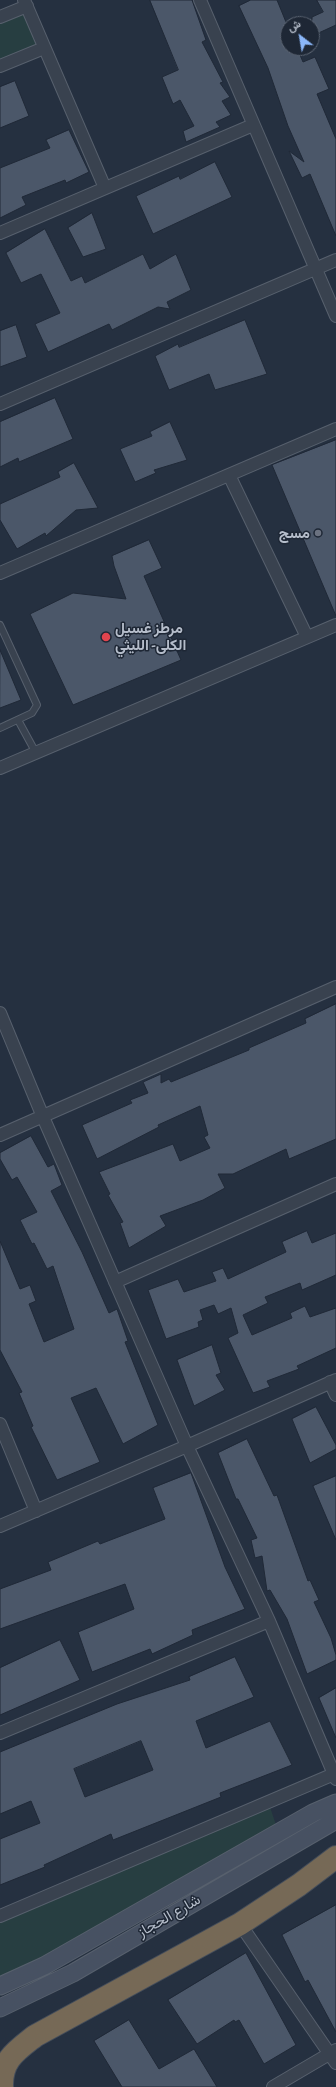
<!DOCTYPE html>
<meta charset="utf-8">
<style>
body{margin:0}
#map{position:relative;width:336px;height:2087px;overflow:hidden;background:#253040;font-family:"Alegreya Sans",Vazirmatn,sans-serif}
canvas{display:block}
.north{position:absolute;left:280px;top:16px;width:40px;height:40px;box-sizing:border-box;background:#1e2735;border:1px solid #5a6371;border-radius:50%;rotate:329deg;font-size:11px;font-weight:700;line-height:16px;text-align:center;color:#b5bdca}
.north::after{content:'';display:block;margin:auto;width:14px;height:18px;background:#8bb7f9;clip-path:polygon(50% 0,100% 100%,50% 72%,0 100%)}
</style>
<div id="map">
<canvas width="336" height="2087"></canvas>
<div class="north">ش</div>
</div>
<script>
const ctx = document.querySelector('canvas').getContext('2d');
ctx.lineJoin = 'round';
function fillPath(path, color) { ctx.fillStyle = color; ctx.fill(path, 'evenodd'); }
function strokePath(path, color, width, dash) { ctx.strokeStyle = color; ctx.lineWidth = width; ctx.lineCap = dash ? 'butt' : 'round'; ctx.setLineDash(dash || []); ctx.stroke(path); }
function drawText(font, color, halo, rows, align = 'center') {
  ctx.font = font + ' "Alegreya Sans",Vazirmatn,sans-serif'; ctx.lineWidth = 3; ctx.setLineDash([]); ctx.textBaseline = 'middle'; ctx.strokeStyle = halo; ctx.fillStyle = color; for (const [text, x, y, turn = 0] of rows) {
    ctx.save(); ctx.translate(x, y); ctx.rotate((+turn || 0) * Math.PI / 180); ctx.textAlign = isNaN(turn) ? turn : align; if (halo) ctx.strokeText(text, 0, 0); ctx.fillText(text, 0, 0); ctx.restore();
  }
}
fillPath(new Path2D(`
 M32 4 49 46 0 66V18Z
 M268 1801 278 1831 0 1983V1916Z`), '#273e41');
const building = new Path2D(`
 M150 0H192L206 40 202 42 223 82 220 83 230 97 222 101 231 115 216 122 220 127 186 142 183 131 194 126 180 100 173 104 162 77 178 70Z
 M251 0H277L288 27V48H297L303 62 315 57 329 89 317 94 336 139V236L310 174 302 178 289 151 304 162 288 126 268 68 239 6Z
 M317 0H336V25L312 36V17L323 12Z
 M15 81 29 116 0 128V87Z
 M69 130 89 172 66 183 65 180 22 197 26 205 0 218V168L50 148 46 140Z
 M215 162 232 197 153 234 136 196 179 176 180 179Z
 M92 213 106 249 83 257 68 228Z
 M45 229 71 281 82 276 85 283 143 254 150 269 176 254 191 290 167 302 170 309 158 307 112 330 109 324 48 352 35 324 60 313 41 274 21 283 6 253Z
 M245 320 267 374 215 390 209 374 169 390 155 356 178 344 179 347Z
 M16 325 27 357 0 367V331Z
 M55 398 73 439 19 462 18 458 0 467V422Z
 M170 422 187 460 154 470 156 473 135 482 120 449 152 436 150 432Z
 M336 440V616L272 465Z
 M74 463 98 508 76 510 46 536 45 533 17 549 0 520V504L60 477 58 472Z
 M149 540 162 568 144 576 181 660 73 705 30 614 73 593 126 599 114 566 112 556Z
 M0 650 21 700 0 708Z
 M336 1004V1139L289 1159 286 1149 233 1174H218L225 1188 203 1200 160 1216 166 1226 129 1248 120 1223 123 1222 108 1195 110 1194 99 1172 173 1144 180 1161 210 1148 204 1137 208 1135 200 1106 158 1125 159 1127 97 1159 82 1125 132 1103 130 1100 148 1093 143 1082 161 1074V1083L169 1079 171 1082 249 1050V1048L306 1023 305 1019Z
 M31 1136 48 1167 54 1164 62 1185 51 1191 82 1252 109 1313 117 1309 128 1341 125 1342 158 1425 123 1444 96 1388 71 1398 100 1462 57 1480 31 1427 33 1426 19 1393 22 1392 0 1350V1241L20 1289 30 1285 36 1301 29 1304 44 1342 74 1329 53 1266 47 1269 34 1243 32 1244 20 1220 37 1212 17 1177 12 1180 0 1159V1153Z
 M307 1231 312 1243 336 1233V1275L302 1290 300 1283 265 1297 268 1303 243 1315 252 1335 292 1318 290 1313 305 1306 310 1317 336 1308V1348L297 1366 299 1369 267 1381 270 1387 253 1393 228 1338 238 1333 231 1308 218 1314 214 1305 200 1310 203 1320 198 1322 199 1327 166 1339 148 1290 178 1279 184 1292 216 1281 212 1272 223 1268 228 1279 286 1252 282 1242Z
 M212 1345 221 1373 216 1375 225 1390 194 1406 177 1360Z
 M316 1407 336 1445V1449L310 1463 292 1419Z
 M247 1439 274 1496 277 1495 308 1581 310 1580 319 1600 314 1602 331 1638 336 1655V1660L307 1674 287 1619 270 1590 267 1591 262 1556 255 1558 251 1540 257 1538 238 1499H236L218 1453Z
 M191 1473 225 1567 245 1609 192 1630 193 1635 152 1654 150 1649 92 1672 78 1632 134 1609 125 1584 0 1629V1589L51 1570 48 1562 98 1541 100 1544 165 1519 153 1488Z
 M336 1476V1540L313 1486Z
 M60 1640 80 1680 0 1715V1668Z
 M235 1657 254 1697 196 1721 206 1748 270 1721 292 1765 220 1793 221 1797 113 1840 111 1834 44 1865 45 1867 0 1885V1839L40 1823 31 1801 0 1814V1752L117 1704 190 1680 189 1677ZM141 1741 153 1770 85 1797 74 1769Z
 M336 1688V1738L319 1698Z
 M336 1905V2032L308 1980 305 1982 282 1935Z
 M246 1953 296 2045 264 2064 239 2020 235 2022 234 2020 197 2044 168 2000Z
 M129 2020 159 2069 194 2049 217 2087H122L94 2041Z`);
fillPath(building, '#4b5769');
strokePath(building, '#202937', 1);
const lane = new Path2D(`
 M0 625 37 705 32 713 0 728
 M18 720 36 753`);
const street = new Path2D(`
 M24 0 105 188
 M200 0 336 316
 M0 17 27 6
 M0 66 44 48
 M0 233 253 125
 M0 404 336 260
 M229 475 307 637
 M0 573 336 429
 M0 768 336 625
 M0 1013 43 1117 187 1446 269 1621 336 1779
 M0 1135 336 987
 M115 1282 336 1184
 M330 1382 336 1395
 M0 1424 36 1511
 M0 1526 187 1446 336 1380
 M0 1733 269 1621
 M0 1916 334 1774
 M240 1924 336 2063
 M273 2087 336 2050`);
const secondary = new Path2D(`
 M0 1986 44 1966 313 1813 336 1803
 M0 2008 73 1973 336 1820`);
const highway = new Path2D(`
 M2 2087C1 2060 16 2051 35 2036L240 1924 299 1885 336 1857`);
strokePath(lane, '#57606d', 8);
strokePath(street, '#57606d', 14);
strokePath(secondary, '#57606d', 19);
strokePath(highway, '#444d5a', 24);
strokePath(lane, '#39424f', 6);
strokePath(street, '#39424f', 12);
strokePath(secondary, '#475162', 17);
strokePath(highway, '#766956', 22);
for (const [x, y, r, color] of [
 [318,533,4,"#6b7280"],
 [106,637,5,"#e0444e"]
]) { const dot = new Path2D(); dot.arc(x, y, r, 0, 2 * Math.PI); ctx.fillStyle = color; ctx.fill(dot); strokePath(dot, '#1e2735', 1.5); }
drawText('bold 15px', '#b5bdca', '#1e2735', [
 ["مسج",310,533],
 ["مرطز غسيل",115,628,"left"],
 ["الكلى- الليثي",115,645,"left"]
], 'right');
drawText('15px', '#b5bdca', '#1e2735', [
 ["شارع الحجاز",169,1916,-30]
]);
</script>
